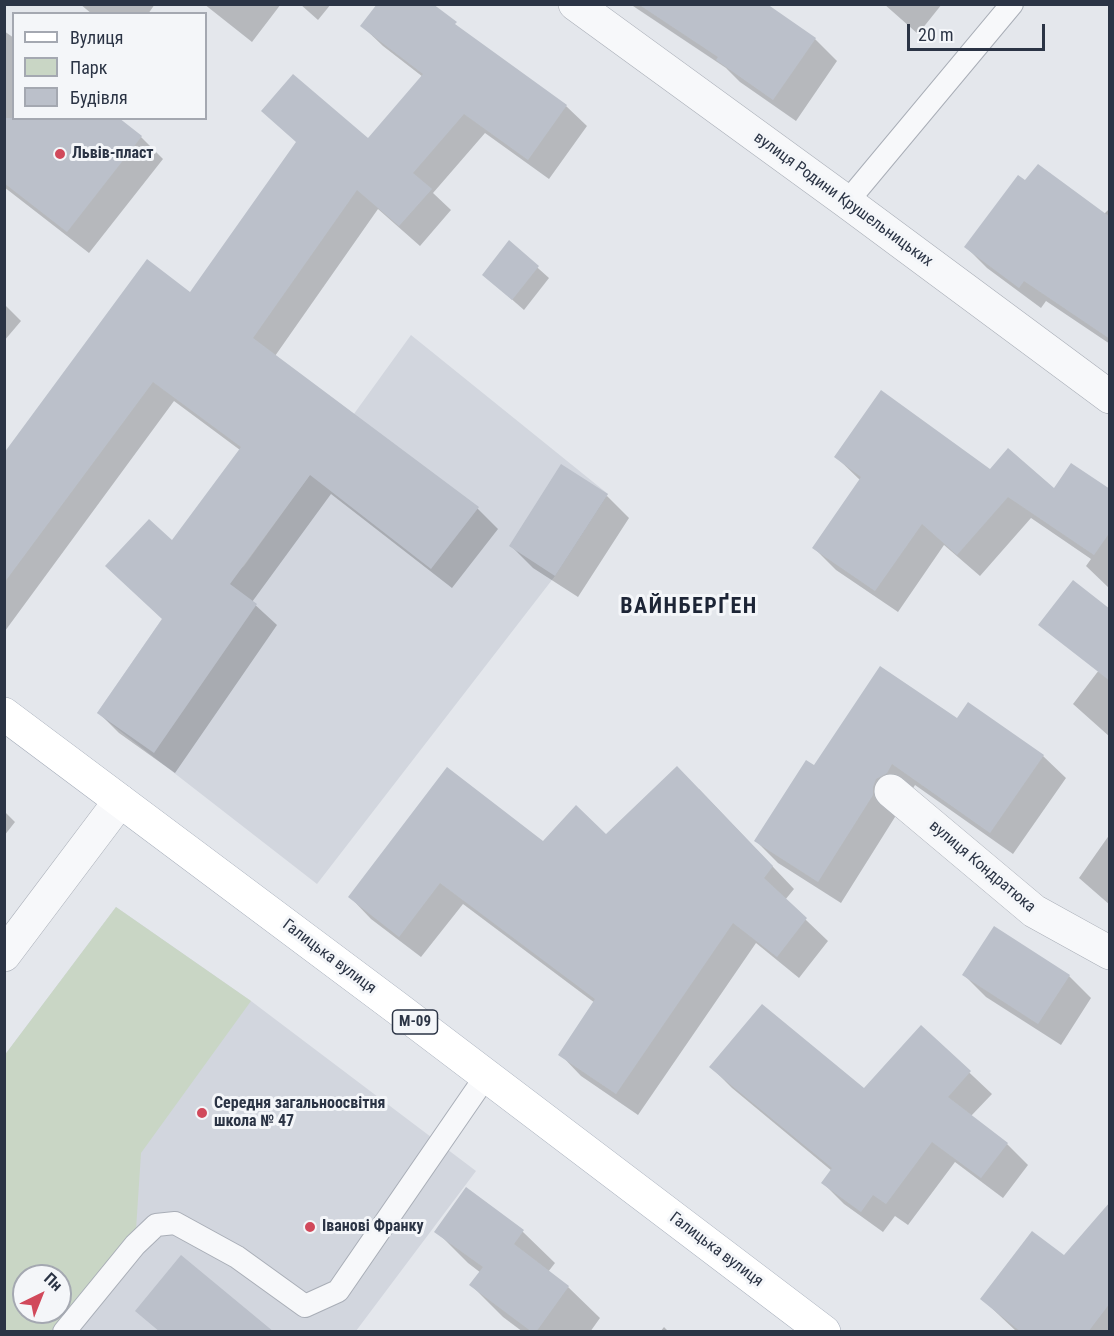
<!DOCTYPE html>
<meta charset="utf-8">
<style>
body{margin:0}
#map{position:relative;width:1114px;height:1336px;overflow:hidden;background:#e4e7ec;font-family:"Roboto Condensed",sans-serif}
canvas{display:block}
.frame{position:absolute;inset:0;border:6px solid #2b3445;pointer-events:none}
.legend{position:absolute;left:12px;top:12px;width:195px;height:108px;box-sizing:border-box;background:#f4f6f9;border:2px solid #a4a8b1;margin:0;padding:8px 10px;list-style:none;font-size:18px;color:#2b3445}
.legend li{display:flex;align-items:center;gap:12px;height:30px}
.legend b{width:30px;border:2px solid #a4a8b1}
.north{position:absolute;left:12px;top:1264px;width:60px;height:60px;box-sizing:border-box;background:#f4f6f9;border:2px solid #a4a8b1;border-radius:50%;rotate:43deg;font-size:16px;font-weight:700;line-height:24px;text-align:center;color:#2b3445}
.north::after{content:'';display:block;margin:auto;width:21px;height:27px;background:#d1495b;clip-path:polygon(50% 0,100% 100%,50% 72%,0 100%)}
.scale{position:absolute;left:907px;top:24px;width:138px;height:27px;box-sizing:border-box;border:3px solid #2b3445;border-top:0;padding-left:8px;font-size:18px;line-height:21px;white-space:nowrap;color:#2b3445;-webkit-text-stroke:4px #f4f6f9;paint-order:stroke}
</style>
<div id="map">
<canvas width="1114" height="1336"></canvas>
<div class="frame"></div>
<ul class="legend">
<li><b style="height:8px;background:#fff"></b>Вулиця</li>
<li><b style="height:16px;background:#c9d6c5"></b>Парк</li>
<li><b style="height:16px;background:#bbc0ca"></b>Будівля</li>
</ul>
<div class="north">Пн</div>
<div class="scale">20 m</div>
</div>
<script>
const ctx = document.querySelector('canvas').getContext('2d');
ctx.lineJoin = 'round';
function fillPath(path, color) { ctx.fillStyle = color; ctx.fill(path, 'evenodd'); }
function strokePath(path, color, width, dash) { ctx.strokeStyle = color; ctx.lineWidth = width; ctx.lineCap = dash ? 'butt' : 'round'; ctx.setLineDash(dash || []); ctx.stroke(path); }
function drawText(font, color, halo, rows, align = 'center') {
  ctx.font = font + ' "Roboto Condensed",sans-serif'; ctx.lineWidth = 6; ctx.setLineDash([]); ctx.textBaseline = 'middle'; ctx.strokeStyle = halo; ctx.fillStyle = color; for (const [text, x, y, turn = 0] of rows) {
    ctx.save(); ctx.translate(x, y); ctx.rotate((+turn || 0) * Math.PI / 180); ctx.textAlign = isNaN(turn) ? turn : align; if (halo) ctx.strokeText(text, 0, 0); ctx.fillText(text, 0, 0); ctx.restore();
  }
}
fillPath(new Path2D(`
 M411 335 608 494 555 576 317 884 97 713 200 564 225 581 244 566Z
 M116 907 251 1001 476 1171 356 1331H5L4 1056ZM24 1276H60V1312H24Z`), '#d2d6de');
fillPath(new Path2D(`
 M116 907 251 1001 141 1153 135 1245 64 1331H5L4 1056ZM24 1276H60V1312H24Z`), '#c9d6c5');
fillPath(new Path2D(`
 M80 4H155L148 14H92Z
 M204 4H281L252 42Z
 M300 4H331L318 20Z
 M431 4 466 34 566 106 587 126 549 179 485 133 433 193 451 210 420 246 378 209 275 356 478 509 498 529 452 588 331 494 252 602 277 625 175 773 119 733 99 713 163 620 172 542 240 450 174 401 5 631 4 455 368 140 423 77 383 46 362 26Z
 M630 4H762L815 39 837 61 796 121 740 82 726 68Z
 M884 4H942L918 34Z
 M4 31 14 38V118L141 137 163 159 89 253 4 187Z
 M1026 182 1104 214 1110 208V344L1046 301 1041 308 987 268 966 247Z
 M510 243 549 278 524 310 484 275Z
 M4 304 21 321 4 341Z
 M836 457 990 471 1054 491 1110 490V589L1086 566 1091 559 1031 518 980 576 944 545 898 612 836 570 814 548 861 481Z
 M607 496 629 518 578 597 533 568 511 546Z
 M1109 657 1110 737 1073 704Z
 M969 704 1043 756 1066 778 1013 854 915 785 909 795 894 810 895 817 841 903 778 863 756 841 814 767 957 720Z
 M699 789 794 889 785 900 828 941 799 978 756 943 638 1115 581 1076 560 1054 595 1003 463 904 421 957 371 919 350 897 543 843 606 836Z
 M4 811 15 822 4 836Z
 M1110 834V905L1079 878Z
 M964 975 1069 976 1091 998 1061 1045 986 997Z
 M921 1027 992 1094 971 1116 1007 1144 1028 1165 1003 1198 955 1162 908 1225 895 1216 883 1232 844 1204 823 1183 832 1171 732 1088 711 1067 864 1090Z
 M467 1190 523 1232 555 1263 548 1272 568 1287 600 1318 590 1332H523L503 1317 471 1285 481 1273 468 1263 436 1231Z
 M1110 1292V1332H1017L982 1299Z
 M664 1327 669 1332H660Z`), '#0003');
fillPath(new Path2D(`
 M377 4H433L457 22 455 24 567 105 528 160 464 114 413 173 432 189 399 226 357 190 253 338 479 507 431 569 310 475 230 584 257 604 154 753 97 713 162 619 105 566 149 519 172 540 241 447 153 382 4 583V453L147 259 190 292 296 142 261 111 293 74 368 138 423 74 360 26Z
 M638 4H767L816 38 773 100 716 60 718 57Z
 M4 118H119L142 136 67 232 4 183Z
 M1038 164 1110 217V339L1024 281 1019 288 964 247 1018 175 1025 180Z
 M509 240 539 266 512 300 482 275Z
 M881 390 990 469 1008 448 1054 488 1071 463 1110 489V532L1094 555 1008 497 957 555 922 524 875 591 812 548 861 477 834 457Z
 M561 464 608 494 555 576 509 546Z
 M1073 580 1110 609V681L1038 625Z
 M880 666 957 718 968 702 1044 755 990 833 892 764 887 773 876 779 873 787V795L818 882 754 841 806 760 814 765Z
 M677 766 773 866 764 878 807 918 777 957 733 923 616 1094 558 1055 595 999 440 883 399 937 348 897 447 767 543 841 576 805 606 834Z
 M994 926 1070 975 1038 1024 962 975Z
 M762 1004 864 1088 921 1025 971 1071 948 1097 1008 1143 981 1178 932 1142 886 1204 873 1195 861 1212 821 1183 832 1168 709 1067Z
 M466 1187 524 1230 514 1244 569 1286 536 1332H532L469 1285 483 1267 434 1232Z
 M1110 1202V1303L1088 1332H1021L980 1299 1032 1231 1064 1255Z
 M181 1255 274 1332H160L135 1311Z`), '#bbc0ca');
const service = new Path2D(`
 M847 202 1012 4
 M64 1332 135 1245 156 1225 175 1223 237 1257 305 1306 338 1291 486 1076`);
const minor = new Path2D(`
 M575 4 847 202 1110 397
 M891 791 1034 911 1110 953
 M4 955 120 801`);
const primary = new Path2D(`
 M4 714 397 1008 824 1332`);
strokePath(service, '#a9aeb7', 24);
strokePath(minor, '#a9aeb7', 34);
strokePath(primary, '#a3abb8', 34);
strokePath(service, '#f7f8fa', 22);
strokePath(minor, '#f7f8fa', 33);
strokePath(primary, '#fff', 33);
for (const [x, y, r, color] of [
 [60,154,6,"#d1495b"],
 [202,1113,6,"#d1495b"],
 [310,1227,6,"#d1495b"]
]) { const dot = new Path2D(); dot.arc(x, y, r, 0, 2 * Math.PI); ctx.fillStyle = color; ctx.fill(dot); strokePath(dot, '#f4f6f9', 2); }
for (const [x, y, w] of [
 [415,1022,45]
]) { const box = new Path2D(); box.roundRect(x - w / 2, y - 12, w, 24, 4.5); ctx.fillStyle = '#f4f6f9'; ctx.fill(box); strokePath(box, '#2b3445', 1.5); }
drawText('bold 15px', '#2b3445', null, [
 ["М-09",415,1022]
]);
drawText('bold 16px', '#2b3445', '#f4f6f9', [
 ["Львів-пласт",72,154],
 ["Середня загальноосвітня",214,1104],
 ["школа № 47",214,1122],
 ["Іванові Франку",322,1227]
], 'left');
drawText('16px', '#2b3445', '#f4f6f9', [
 ["вулиця Родини Крушельницьких",843,200,36],
 ["вулиця Кондратюка",982,867,40],
 ["Галицька вулиця",329,957,37],
 ["Галицька вулиця",716,1250,37]
]);
ctx.letterSpacing = '1.5px';
drawText('bold 22px', '#1d2536', '#f4f6f9', [
 ["ВАЙНБЕРҐЕН",689,607]
]);
ctx.letterSpacing = '0px';
</script>
